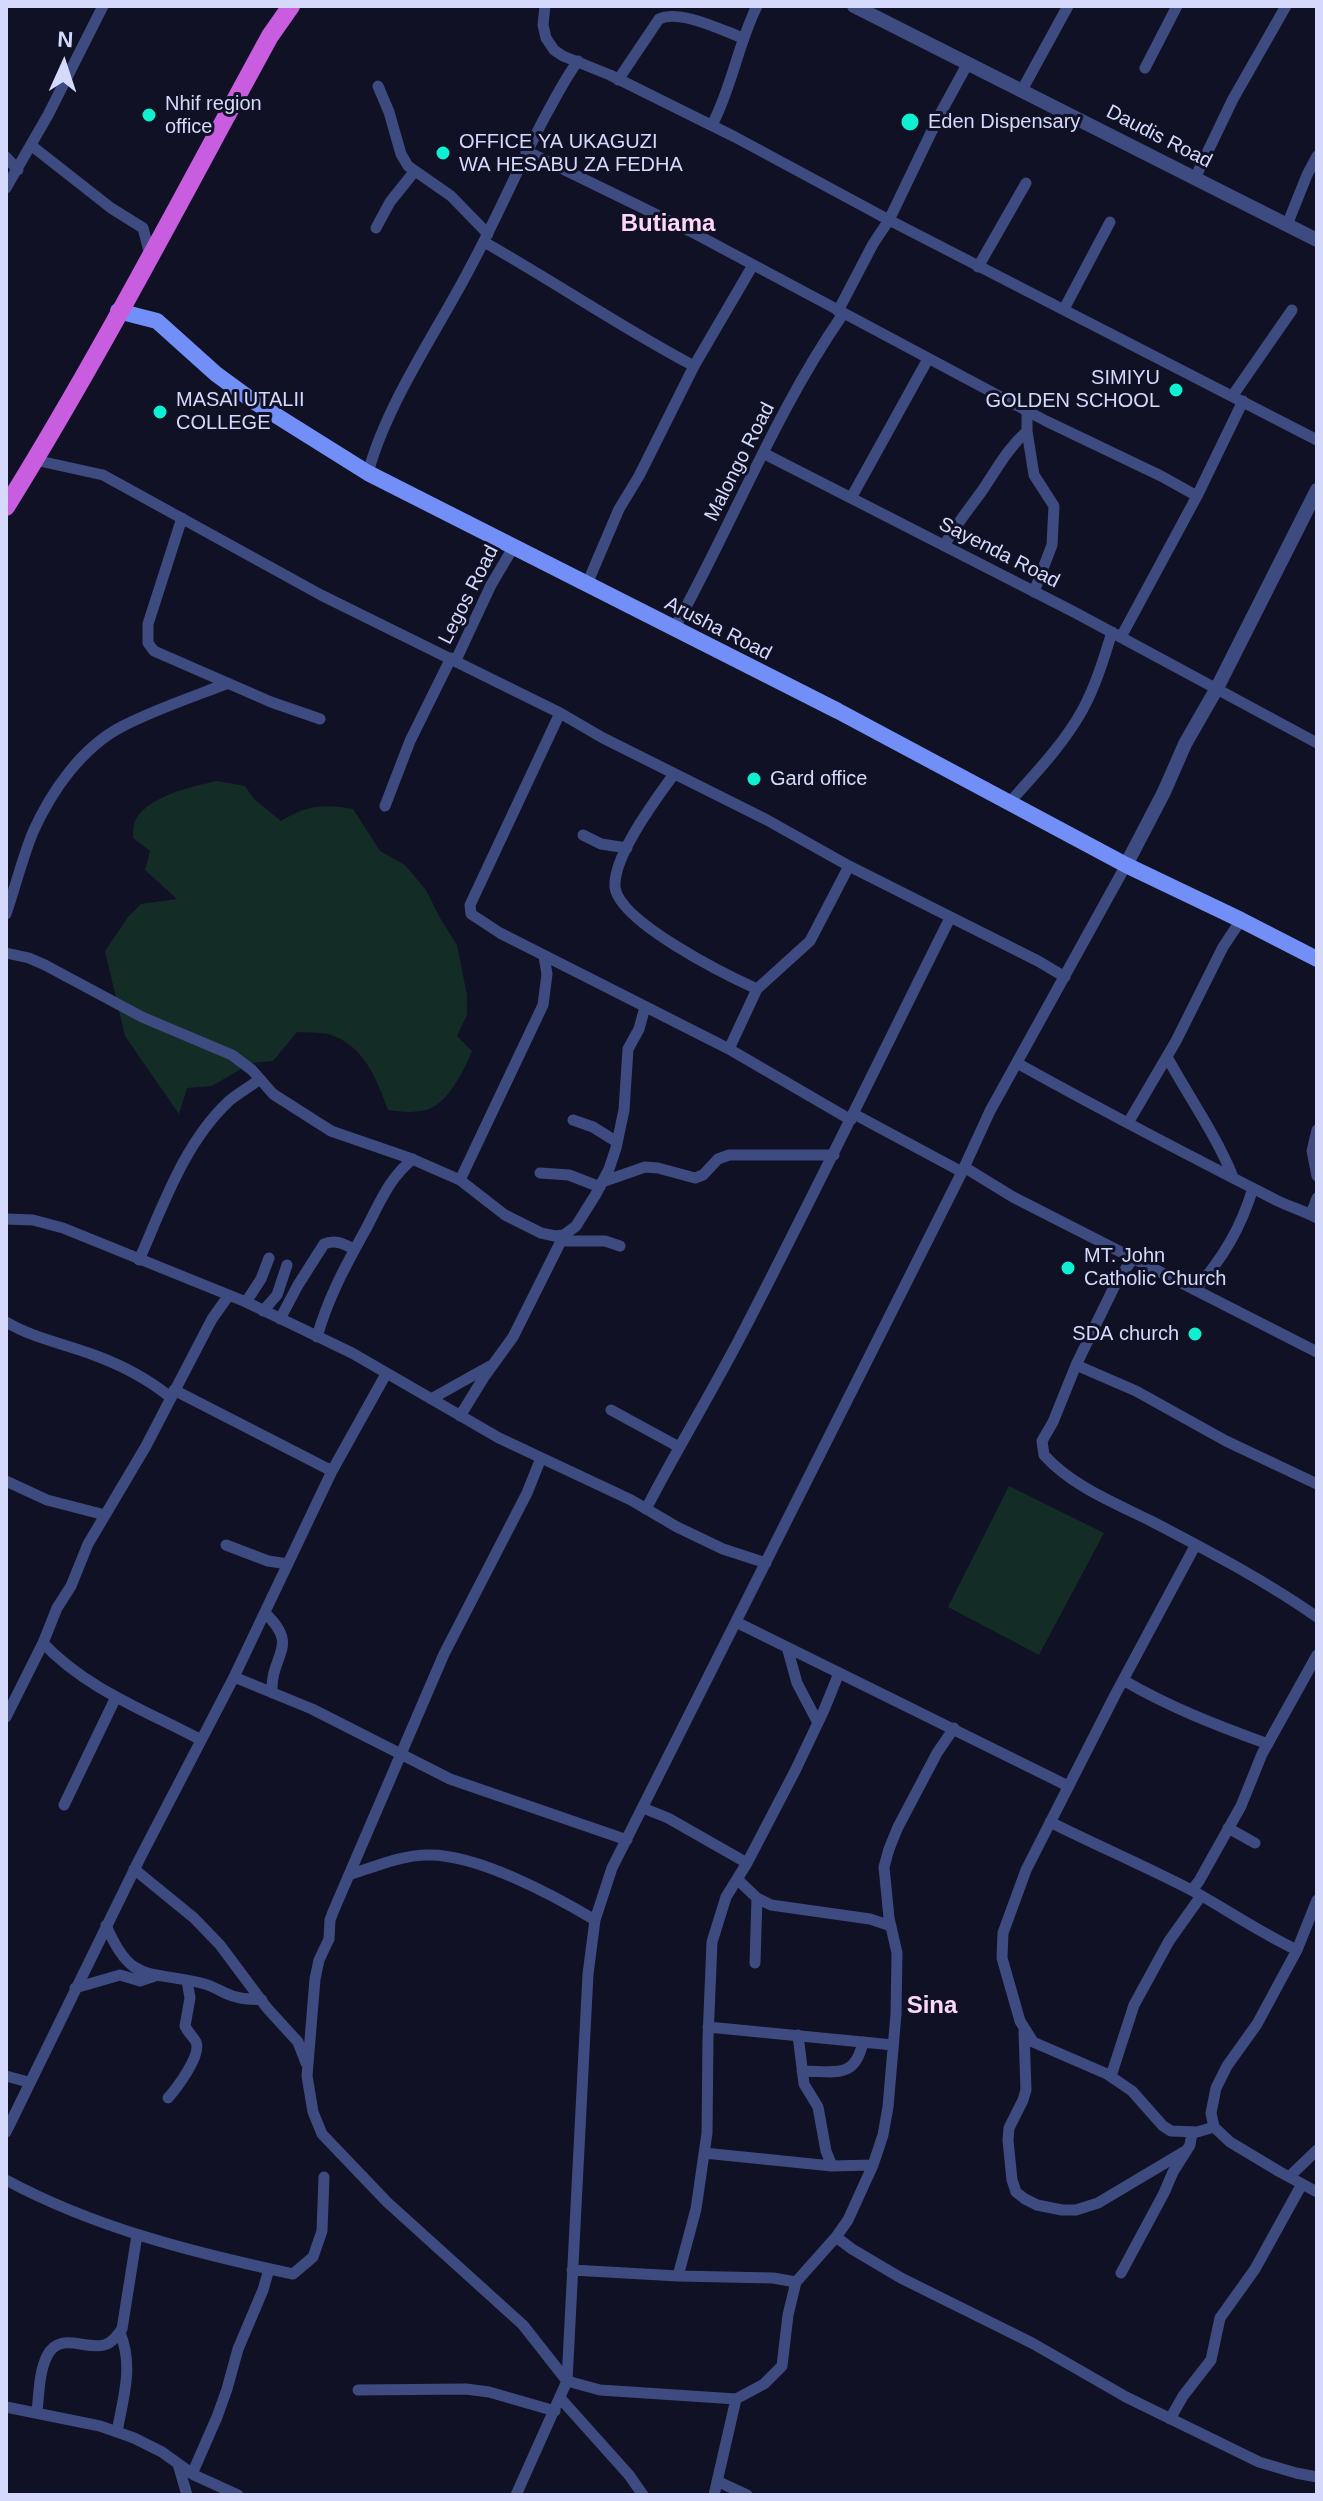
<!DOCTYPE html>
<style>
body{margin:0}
#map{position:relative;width:1323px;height:2501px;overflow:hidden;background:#101124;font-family:Arial,sans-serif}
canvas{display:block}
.frame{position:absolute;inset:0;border:8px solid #d5dafd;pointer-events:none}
.north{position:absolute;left:24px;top:24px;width:80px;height:80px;-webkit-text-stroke:6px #101124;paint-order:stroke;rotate:3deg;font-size:22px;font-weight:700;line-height:32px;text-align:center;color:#d5dafd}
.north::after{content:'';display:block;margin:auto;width:28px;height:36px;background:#d5dafd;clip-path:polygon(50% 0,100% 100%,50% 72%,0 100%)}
</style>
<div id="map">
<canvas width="1323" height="2501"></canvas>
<div class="frame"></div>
<div class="north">N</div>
</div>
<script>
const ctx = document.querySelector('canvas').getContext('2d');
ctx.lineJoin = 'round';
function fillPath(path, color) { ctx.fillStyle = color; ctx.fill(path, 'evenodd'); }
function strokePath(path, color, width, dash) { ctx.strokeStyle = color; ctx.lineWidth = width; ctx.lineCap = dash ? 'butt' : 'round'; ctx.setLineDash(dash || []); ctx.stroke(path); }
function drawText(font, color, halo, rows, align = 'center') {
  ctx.font = font + ' Arial,sans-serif'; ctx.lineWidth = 6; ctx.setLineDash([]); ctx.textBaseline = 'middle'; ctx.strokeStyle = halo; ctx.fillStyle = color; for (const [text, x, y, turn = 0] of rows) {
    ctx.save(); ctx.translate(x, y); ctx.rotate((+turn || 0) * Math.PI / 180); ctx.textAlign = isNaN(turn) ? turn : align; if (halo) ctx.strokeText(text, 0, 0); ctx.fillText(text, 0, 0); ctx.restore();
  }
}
fillPath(new Path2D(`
 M217 781 245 786 254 799 281 821C307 805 324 804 353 809L380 851 405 865 426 890 440 918 457 945 467 995V1015L457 1036 472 1051C465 1069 447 1105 426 1110 414 1113 400 1112 388 1110 377 1080 364 1044 328 1034 319 1032 307 1033 297 1032L273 1061 251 1063 212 1086 187 1088 179 1114 125 1036 105 951 128 917 141 904 177 899 145 870 150 851 133 838C133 833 133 824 136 819 149 796 193 786 217 781Z
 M1009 1486 1104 1533 1039 1655 948 1607Z`), '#132d26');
strokePath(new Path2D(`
 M545 6 543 25 546 38 554 50 563 56 610 75 735 137 889 220 1317 440
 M1145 68 1177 6
 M618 80 659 19C680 9 721 30 743 38
 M378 86 389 112 401 154 408 166 451 196 488 234
 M1022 90 1068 6
 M712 125C732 87 738 44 757 6
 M32 146 111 208 143 228 150 255
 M526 151 690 231 1046 421 1161 476 1197 496
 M6 157 18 170
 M1195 178 1233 99 1286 6
 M6 188 48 115 103 6
 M1287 225 1307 175 1317 156
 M376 228 390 202 414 172
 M484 242C555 282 622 328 694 366
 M978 267 1026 183
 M1064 309 1110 222
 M838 311 873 244 889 220 940 114 968 63
 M1233 395 1292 310
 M1027 411V431L1034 475 1054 506 1052 545 1034 592
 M763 453 1074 612 1317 743
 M35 460 103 475 321 595 560 713 603 738 767 820 849 866 1038 961 1065 977
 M368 473C386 404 438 330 471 266 498 216 520 163 547 113 557 95 566 77 578 61
 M851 498 928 359
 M182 518 148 624V643L154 651 271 702 320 719
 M944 546C956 524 970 508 984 488 998 467 1008 448 1027 431
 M587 584 619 509 639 476 694 366 753 265
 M674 629C732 525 775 412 843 314
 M1121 637 1197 496 1243 401
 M456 660 491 585 514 546
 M560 713 470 905 471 914 500 933 729 1049 851 1120
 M674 774C656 799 613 856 615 887 619 922 726 975 757 989
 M1008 804C1034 775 1064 744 1083 709 1096 685 1104 658 1112 632
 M385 806 410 741 451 658
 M583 835 601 844 627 848
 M6 914C15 888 23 856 33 832 52 790 82 747 123 726 156 709 192 697 226 684
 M6 953 29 958 45 965 142 1017 232 1055 252 1070 273 1094 331 1131 412 1159 460 1180 505 1215 541 1233 555 1236 564 1235 576 1226 596 1194 609 1169 616 1148 624 1110 628 1049 639 1029 645 1007
 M729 1049 757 989 810 941 849 866
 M1167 1057C1189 1097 1216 1135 1233 1177
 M1017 1063C1101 1110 1186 1154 1272 1198 1286 1206 1303 1210 1317 1218
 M854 1114 962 1172
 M573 1120 593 1127 617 1142
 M1128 1123 1176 1041 1223 947 1241 920
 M1317 1130 1312 1151 1317 1176
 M964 1167 1013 1197 1317 1352
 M540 1173 569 1175 600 1187
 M460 1180 543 1005 547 974 544 956
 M602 1182 645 1167 658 1168 695 1178 703 1175 718 1159 729 1155H834
 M1311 1214 1317 1198
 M6 1219 33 1220 63 1228 246 1302 352 1353 499 1438 631 1500 677 1527 723 1549 766 1563
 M560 1241H605L620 1246
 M1133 1259 1118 1279 1076 1365 1053 1422 1042 1441 1044 1455C1073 1487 1115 1503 1153 1522 1208 1551 1266 1581 1317 1617
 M139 1260C163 1206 184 1143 229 1101 238 1093 250 1087 260 1079
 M1195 1290C1223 1258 1241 1228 1253 1188
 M246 1302 261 1279 269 1258
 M263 1311 277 1295 287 1265
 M280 1319 298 1285 324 1244C335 1239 344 1244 354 1249
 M6 1322C33 1338 65 1344 94 1355 121 1365 148 1379 170 1397
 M317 1337C328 1297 347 1263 367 1227 380 1202 390 1177 413 1159
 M1076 1365 1136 1391 1226 1441 1317 1484
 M174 1390 332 1471
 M431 1399 490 1366
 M611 1410 679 1447
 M460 1416 484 1377 513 1337 564 1235
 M541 1458 527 1493 444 1654 333 1912 330 1920 329 1939 319 1960 315 1979 307 2076 313 2112 322 2134 387 2202 523 2325 567 2381 600 2390 736 2399 764 2384 782 2366 788 2315 796 2282 836 2237 848 2220 873 2165 883 2135 888 2107 896 2014 897 1953 889 1918 884 1867 889 1849 898 1827 937 1753 954 1728
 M6 1481 47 1500 105 1515
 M646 1509C677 1449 712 1392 743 1332 814 1195 881 1056 950 918
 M226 1545 268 1561 288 1564
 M1195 1546 1115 1695 1026 1870 1003 1933 1002 1958 1020 2021 1033 2042 1107 2074 1132 2091 1163 2126 1171 2131 1197 2132 1214 2127
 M265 1613C301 1647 270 1654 272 1693
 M736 1622 1068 1786
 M43 1643C86 1689 147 1711 201 1740
 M787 1647 797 1683 818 1723
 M234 1677 312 1709 450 1779 627 1840
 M1123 1680C1169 1707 1218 1726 1268 1744
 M6 1717 43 1643 57 1608 71 1586 88 1544 146 1446 212 1319 229 1295
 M64 1805 116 1697
 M643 1808 668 1818 747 1863
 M1050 1822C1098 1846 1147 1867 1195 1892 1229 1911 1261 1933 1297 1950
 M1228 1828 1255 1843
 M134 1869 194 1918 220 1945 267 2008 298 2042 306 2063
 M349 1875C374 1867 401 1855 428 1855 477 1854 553 1895 595 1920
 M737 1879 757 1898 771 1905 870 1919 891 1926
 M1192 1890 1199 1881 1241 1806 1262 1754 1317 1655
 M1317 1900 1297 1950 1257 2024 1227 2066 1216 2088 1211 2113 1214 2127 1230 2142 1280 2172 1317 2192
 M106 1925C131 1985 149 1970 201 1983 210 1985 217 1989 225 1993 237 1999 249 1999 262 2000
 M755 1963 757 1898
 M75 1988 120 1975 140 1981 155 1976
 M708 2027 893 2045
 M1024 2032 1026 2090 1023 2100 1009 2128 1008 2140 1012 2180 1016 2192 1025 2199 1037 2205 1062 2210H1076L1098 2203 1187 2150
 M798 2035 804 2084 818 2107 826 2151 832 2166
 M802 2071C834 2071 855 2080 863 2042
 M6 2076 28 2082
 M1111 2076 1134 2005 1169 1941 1201 1896
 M168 2098C176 2089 202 2055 196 2042 193 2036 188 2033 185 2026L190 1998 187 1981
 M6 2132 140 1858 234 1677 332 1471 386 1374
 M704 2153 832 2166 873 2165
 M1289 2177 1317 2150
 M6 2180C95 2228 195 2253 293 2274L313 2257 322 2231 324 2177
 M836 2237 852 2249 901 2278 1032 2343 1126 2397 1259 2462 1296 2473 1317 2477
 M572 2270 678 2276 773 2278 796 2282
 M1121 2273 1164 2193 1173 2172 1190 2145 1192 2132
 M678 2276 696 2209 707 2133 708 2038 712 1942 726 1897 747 1863 795 1771 824 1710 839 1673
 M358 2390 466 2389 489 2392 555 2411
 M561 2399 629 2475 643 2495
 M6 2407 100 2426 134 2438 162 2452 194 2475 238 2495
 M37 2412C39 2394 39 2372 47 2356 59 2331 84 2350 104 2345 112 2343 117 2336 122 2329L137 2235
 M1170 2419 1183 2396 1211 2360 1220 2318 1255 2269 1302 2184
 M117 2432C123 2398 134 2366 120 2333
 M178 2464 187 2495
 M192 2474 217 2417 227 2389 238 2349 263 2290 269 2269
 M717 2481 747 2495
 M516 2495 567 2381 588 1974 595 1920 612 1868 962 1172 990 1111 1126 865
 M714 2495 736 2399`), '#3e4b80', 11);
strokePath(new Path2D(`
 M854 6 1317 240
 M1126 865 1164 792 1185 744 1217 688 1317 490`), '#3e4b80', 14);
strokePath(new Path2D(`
 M118 311 157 321 216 374 253 401 368 473 838 711 1126 865 1241 920 1317 959`), '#728ff7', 16);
strokePath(new Path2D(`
 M6 507C101 354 184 193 270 36L291 6`), '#c85de0', 18);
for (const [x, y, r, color] of [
 [149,115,8,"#0ef0cf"],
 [910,122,10,"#0ef0cf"],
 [443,153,8,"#0ef0cf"],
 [1176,390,8,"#0ef0cf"],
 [160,412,8,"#0ef0cf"],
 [754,779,8,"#0ef0cf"],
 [1068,1268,8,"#0ef0cf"],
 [1195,1334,8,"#0ef0cf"]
]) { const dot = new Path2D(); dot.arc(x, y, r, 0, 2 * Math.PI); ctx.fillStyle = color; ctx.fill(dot); strokePath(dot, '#101124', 3); }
drawText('20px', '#d5dafd', '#101124', [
 ["Nhif region",165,104],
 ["office",165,127],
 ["Eden Dispensary",928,122],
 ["OFFICE YA UKAGUZI",459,142],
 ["WA HESABU ZA FEDHA",459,165],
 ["SIMIYU",1160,378,"right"],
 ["GOLDEN SCHOOL",1160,401,"right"],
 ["MASAI UTALII",176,400],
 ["COLLEGE",176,423],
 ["Gard office",770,779],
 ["MT. John",1084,1256],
 ["Catholic Church",1084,1279],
 ["SDA church",1179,1334,"right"]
], 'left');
drawText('20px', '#d5dafd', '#101124', [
 ["Daudis Road",1159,137,27],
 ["Malongo Road",740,462,-63],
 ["Sayenda Road",999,553,27],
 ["Legos Road",469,595,-63],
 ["Arusha Road",718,629,27]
]);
drawText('bold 24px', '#fdd7f8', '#101124', [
 ["Butiama",668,224],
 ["Sina",932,2006]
]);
</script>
